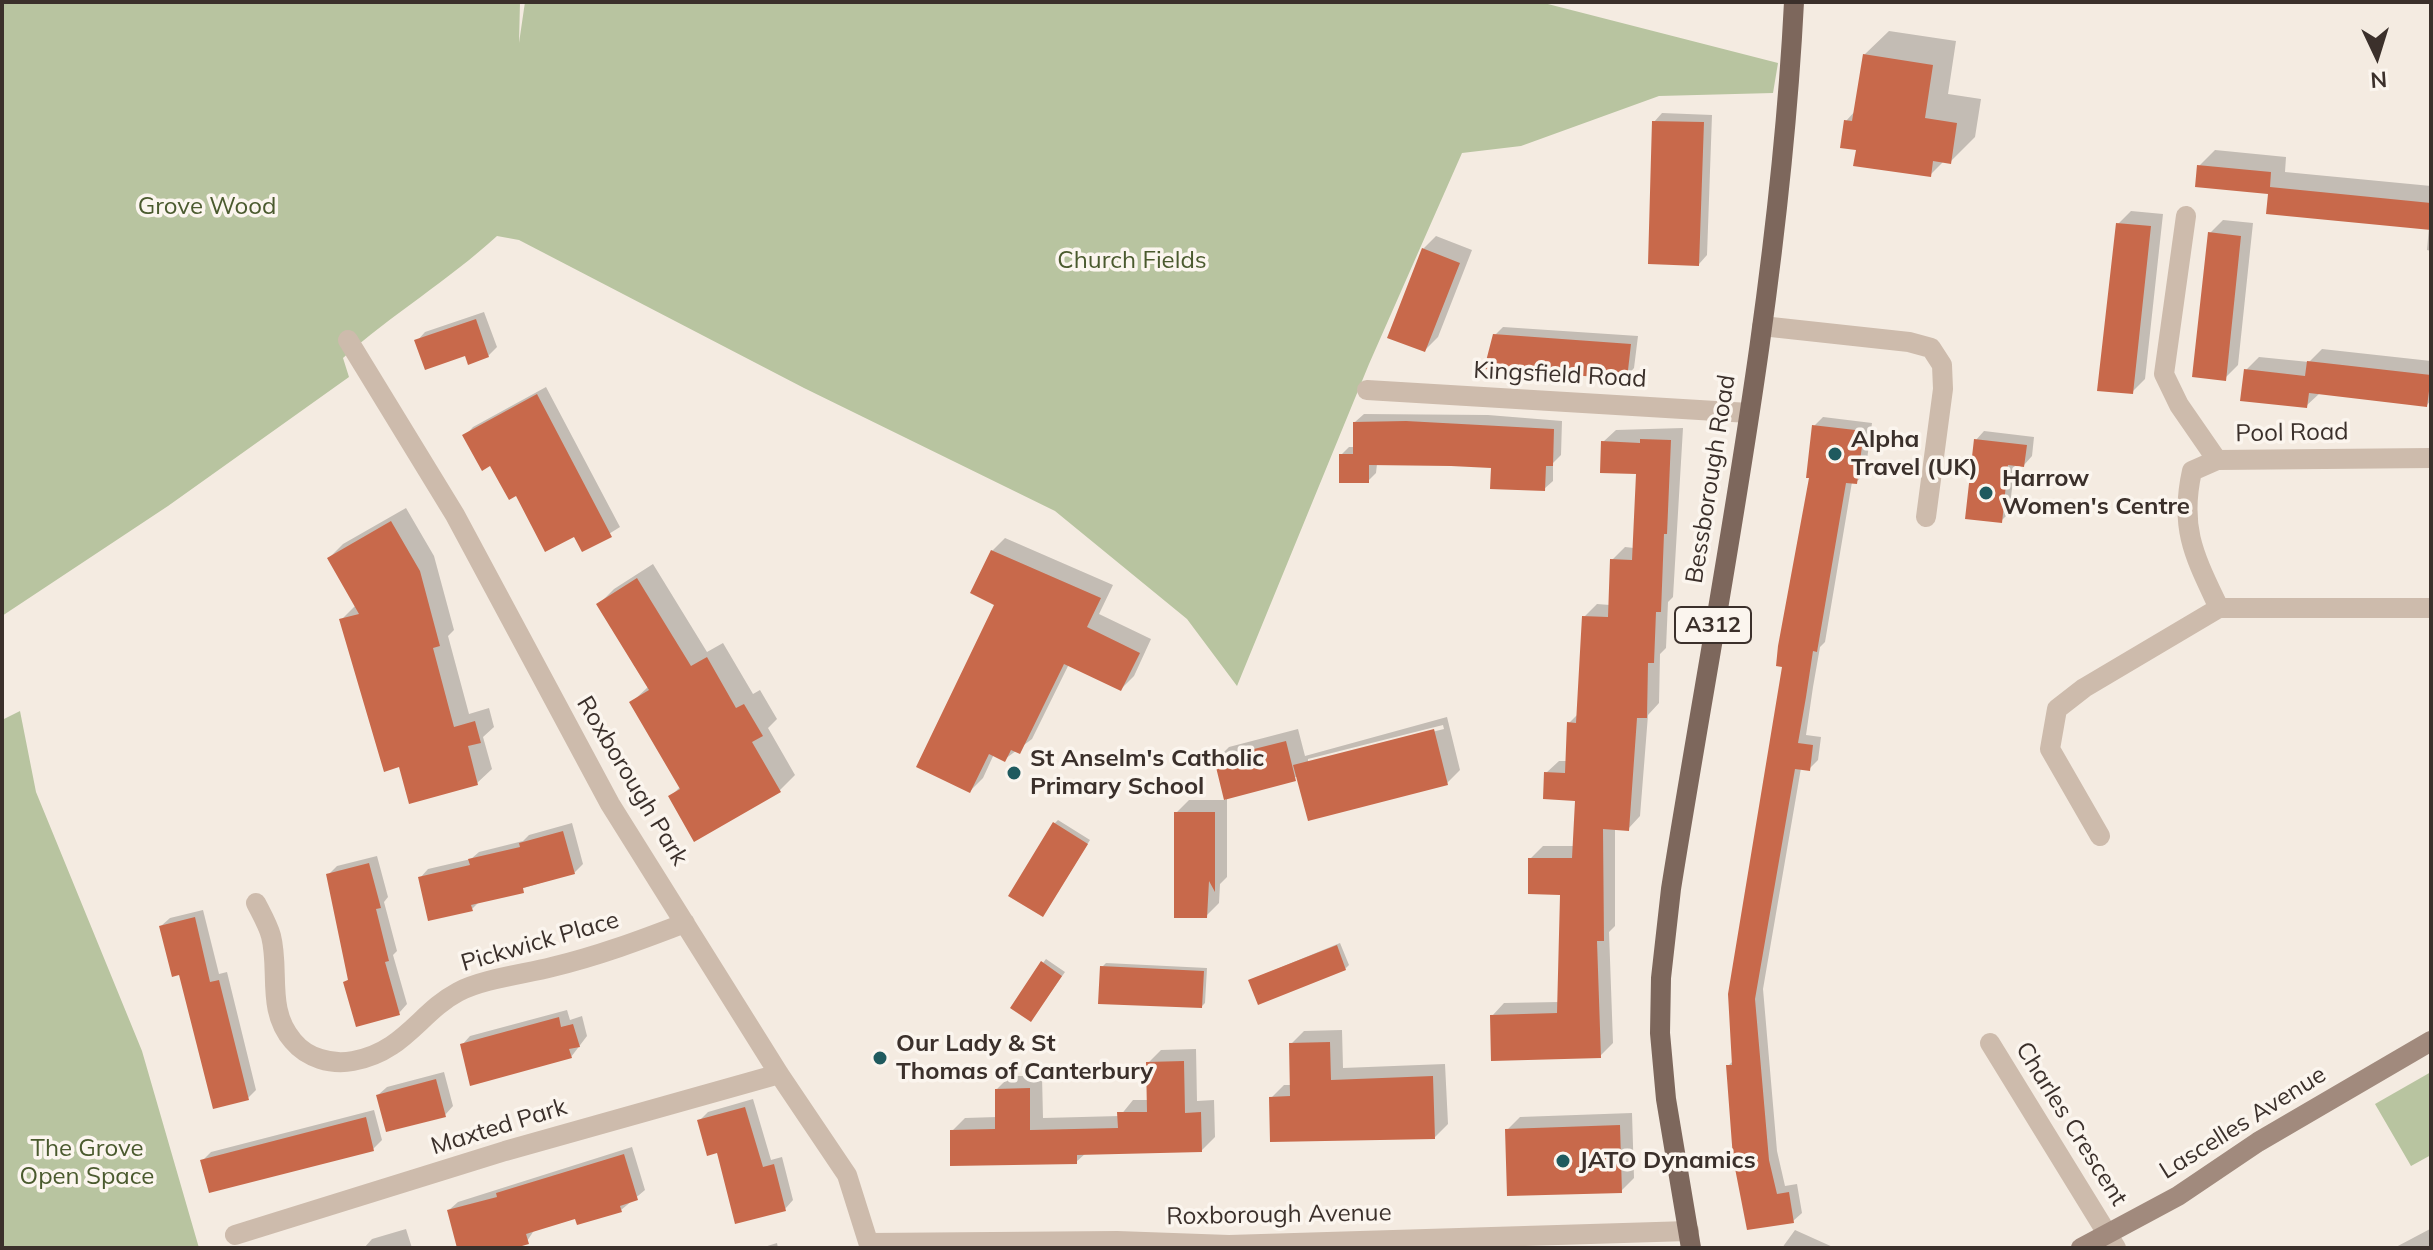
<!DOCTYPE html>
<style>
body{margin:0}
#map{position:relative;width:2433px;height:1250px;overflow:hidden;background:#f4ebe1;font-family:Mulish,sans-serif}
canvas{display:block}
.frame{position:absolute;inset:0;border:4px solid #3b302b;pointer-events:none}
.north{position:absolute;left:2337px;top:16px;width:80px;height:80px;-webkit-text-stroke:6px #fbf5ee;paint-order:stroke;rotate:176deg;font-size:22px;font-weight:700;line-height:32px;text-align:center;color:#3b302b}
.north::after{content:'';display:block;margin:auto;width:28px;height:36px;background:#3b302b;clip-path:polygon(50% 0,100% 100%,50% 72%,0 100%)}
</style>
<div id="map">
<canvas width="2433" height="1250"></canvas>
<div class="frame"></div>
<div class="north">N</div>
</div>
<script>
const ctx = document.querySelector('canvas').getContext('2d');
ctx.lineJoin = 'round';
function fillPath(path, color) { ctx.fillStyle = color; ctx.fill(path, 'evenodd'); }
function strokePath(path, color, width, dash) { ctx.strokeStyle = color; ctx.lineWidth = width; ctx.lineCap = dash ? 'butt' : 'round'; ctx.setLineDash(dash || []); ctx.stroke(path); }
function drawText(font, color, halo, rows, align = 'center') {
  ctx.font = font + ' Mulish,sans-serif'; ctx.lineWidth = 7; ctx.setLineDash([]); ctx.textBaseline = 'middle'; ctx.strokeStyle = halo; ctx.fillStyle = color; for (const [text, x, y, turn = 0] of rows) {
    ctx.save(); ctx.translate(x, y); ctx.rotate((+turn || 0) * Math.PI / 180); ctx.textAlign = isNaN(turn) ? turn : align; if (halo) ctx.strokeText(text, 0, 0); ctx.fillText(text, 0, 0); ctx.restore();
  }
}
fillPath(new Path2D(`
 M2 2H520L519 43 525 2H1540L1778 63 1773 93 1659 96 1521 146 1462 153 1369 364 1237 686 1187 619 1055 511 804 388 519 240 497 236C448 281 392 314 343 358L349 377 168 506 2 616Z
 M20 711 36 792 142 1051 199 1248H2V720Z
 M2431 1072V1155L2411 1166 2375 1104Z`), '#b8c4a0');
fillPath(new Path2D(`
 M1889 31 1956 41 1948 94 1981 99 1975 137 1950 162 1944 161 1930 175 1858 148 1846 121 1856 110 1864 55Z
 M1662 113 1712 115 1707 255 1699 264 1654 122Z
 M2215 150 2286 157 2285 172 2431 186V251L2427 250 2429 227 2270 193 2199 166Z
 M2131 211 2163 214 2145 379 2132 392 2118 224Z
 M2223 220 2253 223 2238 365 2225 378 2210 233Z
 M1436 236 1472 250 1438 337 1425 350 1423 249Z
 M484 312 497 347 488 356 417 341 425 332Z
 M1503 327 1638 336 1634 368 1626 377 1495 335Z
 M2322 349 2431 361V400L2427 405 2320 393 2306 406 2246 370 2259 357 2309 362Z
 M546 387 620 527 583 550 575 534 517 493 465 436 473 427Z
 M1364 414 1488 415 1562 421 1561 455 1553 463V481L1544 489 1493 466 1377 464 1376 473 1368 481 1341 455 1349 447H1355V422Z
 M1823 417 1872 423 1865 474 1856 482H1852L1825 642 1820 647 1813 687 1806 735 1821 737 1818 760 1809 769 1801 768 1763 989 1777 1151 1785 1186 1797 1184 1802 1213 1793 1221 1748 1228 1728 1066 1734 1060 1811 477 1814 426Z
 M1683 428 1673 597 1668 602 1666 648 1660 654 1659 703 1648 715 1640 816 1628 829 1615 828V926L1609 932 1613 1043 1600 1056 1492 1016 1504 1003 1559 1002 1562 893 1530 859 1543 846H1575L1577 799 1546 773 1559 761H1568L1569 723 1579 713 1584 617 1597 604 1610 605 1612 560 1625 547 1634 548 1638 472 1603 442 1616 430Z
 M1984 431 2034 437 2032 456 2024 465 2015 464 2009 513 2001 521 1976 440Z
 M406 508 434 556 454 630 448 636 469 714 489 708 494 727 483 737 492 769 477 783 401 765 341 620 356 605 329 558 343 544Z
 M1005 538 1113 585 1099 614 1151 639 1134 676 1121 689 1069 664 1032 739 1005 759 994 754 983 778 970 791 997 604 992 551Z
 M653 564 707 652 723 643 753 694 760 690 777 719 768 728 795 775 780 790 670 797 681 786 632 702 649 686 599 604 614 589Z
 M1447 717 1460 770 1447 783 1299 776 1227 797V877L1220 884 1219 903 1206 916 1176 813 1189 800H1226L1216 760 1229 747 1298 729 1305 756ZM1443 725 1444 729 1308 763V759Z
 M1058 820 1090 840 1046 911 1054 824Z
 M572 823 583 864 574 873 480 901 472 909 420 878 428 869 471 859 479 852 523 841 529 835Z
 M377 856 388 897 384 902 397 951 393 955 407 1004 399 1013 345 982 350 978 328 875 337 866Z
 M203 910 219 974 227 972 256 1090 248 1098 181 972 161 926 170 918Z
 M1340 943 1349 965 1345 969 1250 980Z
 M1046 959 1065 972 1034 1016 1043 963Z
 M1106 963 1207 968 1205 1003 1202 1006 1102 967Z
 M567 1010 570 1020 582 1016 587 1036 571 1057 462 1045 470 1036Z
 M1342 1030 1343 1068 1445 1064 1448 1124 1435 1137 1271 1098 1284 1085H1292L1291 1044 1304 1031Z
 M1196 1049 1197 1101 1214 1100 1215 1137 1202 1150 1086 1153 1076 1162 952 1131 965 1118 997 1117V1089L1010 1076H1042L1043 1118 1120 1116 1133 1100H1149L1148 1063 1161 1050Z
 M444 1072 453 1106 445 1115 378 1095 387 1087Z
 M753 1099 771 1160 782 1157 793 1200 785 1209 718 1150 699 1121 708 1112Z
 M374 1110 382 1140 373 1149 202 1161 211 1152Z
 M1632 1113 1634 1178 1621 1191 1507 1130 1520 1117Z
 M632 1147 645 1190 621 1210 576 1217 535 1229 527 1241 499 1248H459L449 1210 458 1202Z
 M406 1229 412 1248H364L372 1239Z
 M2430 1229 2431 1248H2394L2396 1247Z
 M1795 1230 1835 1248H1782Z
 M777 1243 778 1248H761Z`), '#0003');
fillPath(new Path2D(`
 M1863 54 1933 65 1925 118 1957 123 1951 164 1933 161 1931 177 1853 166 1856 150 1840 148 1844 120 1852 121Z
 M1652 121 1704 122 1699 266 1648 264Z
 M2197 165 2271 172 2270 187 2431 203V230L2266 214 2268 194 2195 187Z
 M2116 223 2151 226 2133 394 2097 391Z
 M2208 232 2241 236 2226 381 2192 377Z
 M1422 248 1460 263 1425 352 1387 338Z
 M476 319 489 357 468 365 465 356 425 370 414 340Z
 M1493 334 1631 344 1627 379 1484 369Z
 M2307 361 2431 375 2427 407 2309 393 2307 408 2240 401 2244 369 2305 376Z
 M537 394 612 537 582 552 574 537 545 552 516 496 509 500 490 466 482 471 462 435Z
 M1406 421 1554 429 1553 466H1546L1545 491 1490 489 1491 468 1451 466 1369 465V483H1339V454H1353V422Z
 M1812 425 1864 431 1857 484 1846 483 1817 652 1813 651 1806 697 1798 743 1813 745 1810 771 1795 769 1755 999 1769 1160 1777 1194 1789 1192 1794 1223 1747 1230 1733 1158 1726 1065H1732L1728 994 1782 667 1776 666 1778 646 1809 478H1806Z
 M1640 439 1671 440 1667 534H1664L1661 612H1656L1654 663H1648L1647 718H1637L1629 831 1603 829 1604 941H1597L1601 1058 1491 1061 1490 1015 1557 1013 1560 895 1528 894V858H1572L1575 801 1543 799 1544 772 1565 773 1567 722 1576 723 1582 616 1608 617 1610 559 1632 560 1636 474 1600 473 1601 441 1640 443Z
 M1974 439 2027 445 2024 467 2008 465 2002 523 1965 519Z
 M391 521 420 571 440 646 433 648 454 727 475 721 481 743 468 746 478 785 409 804 399 767 384 772 339 619 359 614 327 558Z
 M991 550 1101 598 1087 627 1140 653 1121 691 1064 664 1020 754 1011 750 1005 762 989 754 970 793 916 767 994 605 970 593Z
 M637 578 691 666 707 657 736 708 744 704 763 736 752 742 781 792 694 842 668 796 680 789 629 702 649 690 596 604Z
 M1434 729 1448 785 1308 821 1293 765Z
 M1286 741 1296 781 1224 800 1214 759Z
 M1174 812H1215V892L1209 881 1207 918H1174Z
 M1053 822 1088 844 1043 917 1008 896Z
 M563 831 575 874 523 888 524 893 471 905 473 911 428 921 418 877 470 865 468 859 520 847 519 843Z
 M369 863 381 908 376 909 389 961 385 962 400 1015 356 1027 343 982 348 980 326 874Z
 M195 917 210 982 219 980 249 1100 213 1109 179 975 172 977 159 926Z
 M1337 945 1346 970 1258 1005 1248 980Z
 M1041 961 1062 976 1031 1022 1010 1008Z
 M1100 966 1204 971 1202 1008 1098 1004Z
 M559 1017 561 1027 573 1024 580 1047 569 1049 572 1058 470 1086 460 1044Z
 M1330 1042 1331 1080 1433 1076 1435 1139 1270 1142 1269 1097 1290 1096 1289 1043Z
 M1184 1061 1185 1113 1201 1112 1202 1152 1077 1155V1164L950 1166V1130L995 1129V1089L1030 1088V1130L1118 1128 1117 1112H1147L1146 1062Z
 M436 1079 446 1117 386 1132 376 1095Z
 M745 1107 763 1167 774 1164 786 1211 735 1224 717 1153 707 1156 697 1120Z
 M366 1117 374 1151 209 1193 200 1160Z
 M1620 1125 1622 1193 1507 1196 1505 1129Z
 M624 1154 638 1200 620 1206 622 1212 577 1225 575 1219 526 1234 529 1244 515 1248H457L447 1210 497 1197 496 1193Z`), '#c8694b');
strokePath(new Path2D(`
 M2186 216 2164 374 2179 405 2217 460
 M1762 326 1909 342 1931 348 1942 365 1943 389 1926 517
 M348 340 455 515 610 804 779 1074 847 1175 870 1248
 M1367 390 1749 413
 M2219 608C2195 557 2179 529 2192 471L2217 460 2431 458
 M2100 836 2050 749 2057 709 2084 688 2219 608H2431
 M256 903C261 913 268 925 271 936 280 971 266 1010 293 1041 307 1058 331 1065 353 1061 404 1052 420 1012 458 992 482 979 525 974 552 967 598 956 641 940 685 923
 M1990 1043 2116 1248
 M235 1235 505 1151 779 1074
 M869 1243 1117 1241 1229 1245 1689 1231`), '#cdbbac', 20);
strokePath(new Path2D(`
 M2081 1248 2178 1196 2258 1142 2431 1041`), '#a18a7d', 20);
strokePath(new Path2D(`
 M1691 1248 1666 1099 1660 1033 1661 978 1671 889C1718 595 1779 300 1794 2`), '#7d675c', 20);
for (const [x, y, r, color] of [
 [1835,454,8,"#1f5a5e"],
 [1986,493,8,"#1f5a5e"],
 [1014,773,8,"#1f5a5e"],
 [880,1058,8,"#1f5a5e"],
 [1563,1161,8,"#1f5a5e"]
]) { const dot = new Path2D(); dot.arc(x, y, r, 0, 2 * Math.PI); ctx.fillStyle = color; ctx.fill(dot); strokePath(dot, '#fbf5ee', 3); }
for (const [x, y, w] of [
 [1713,625,76]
]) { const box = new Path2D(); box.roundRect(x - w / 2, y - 18, w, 36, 6); ctx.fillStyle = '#fbf5ee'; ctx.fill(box); strokePath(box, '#3b302b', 2); }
drawText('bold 22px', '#3b302b', null, [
 ["A312",1713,625]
]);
drawText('24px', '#4a5a2e', '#fbf5ee', [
 ["Grove Wood",207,207],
 ["Church Fields",1132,261],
 ["The Grove",87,1149],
 ["Open Space",87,1177]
]);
drawText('24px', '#3b302b', '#fbf5ee', [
 ["Kingsfield Road",1560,375,3],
 ["Pool Road",2292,433,-1],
 ["Bessborough Road",1711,479,-81],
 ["Roxborough Park",632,781,59],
 ["Pickwick Place",540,942,-16],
 ["Lascelles Avenue",2243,1123,-32],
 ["Charles Crescent",2071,1124,58],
 ["Maxted Park",499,1127,-17],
 ["Roxborough Avenue",1279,1215,-1]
]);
drawText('bold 24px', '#3b302b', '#fbf5ee', [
 ["Alpha",1851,440],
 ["Travel (UK)",1851,468],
 ["Harrow",2002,479],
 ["Women's Centre",2002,507],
 ["St Anselm's Catholic",1030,759],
 ["Primary School",1030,787],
 ["Our Lady & St",896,1044],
 ["Thomas of Canterbury",896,1072],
 ["JATO Dynamics",1579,1161]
], 'left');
</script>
